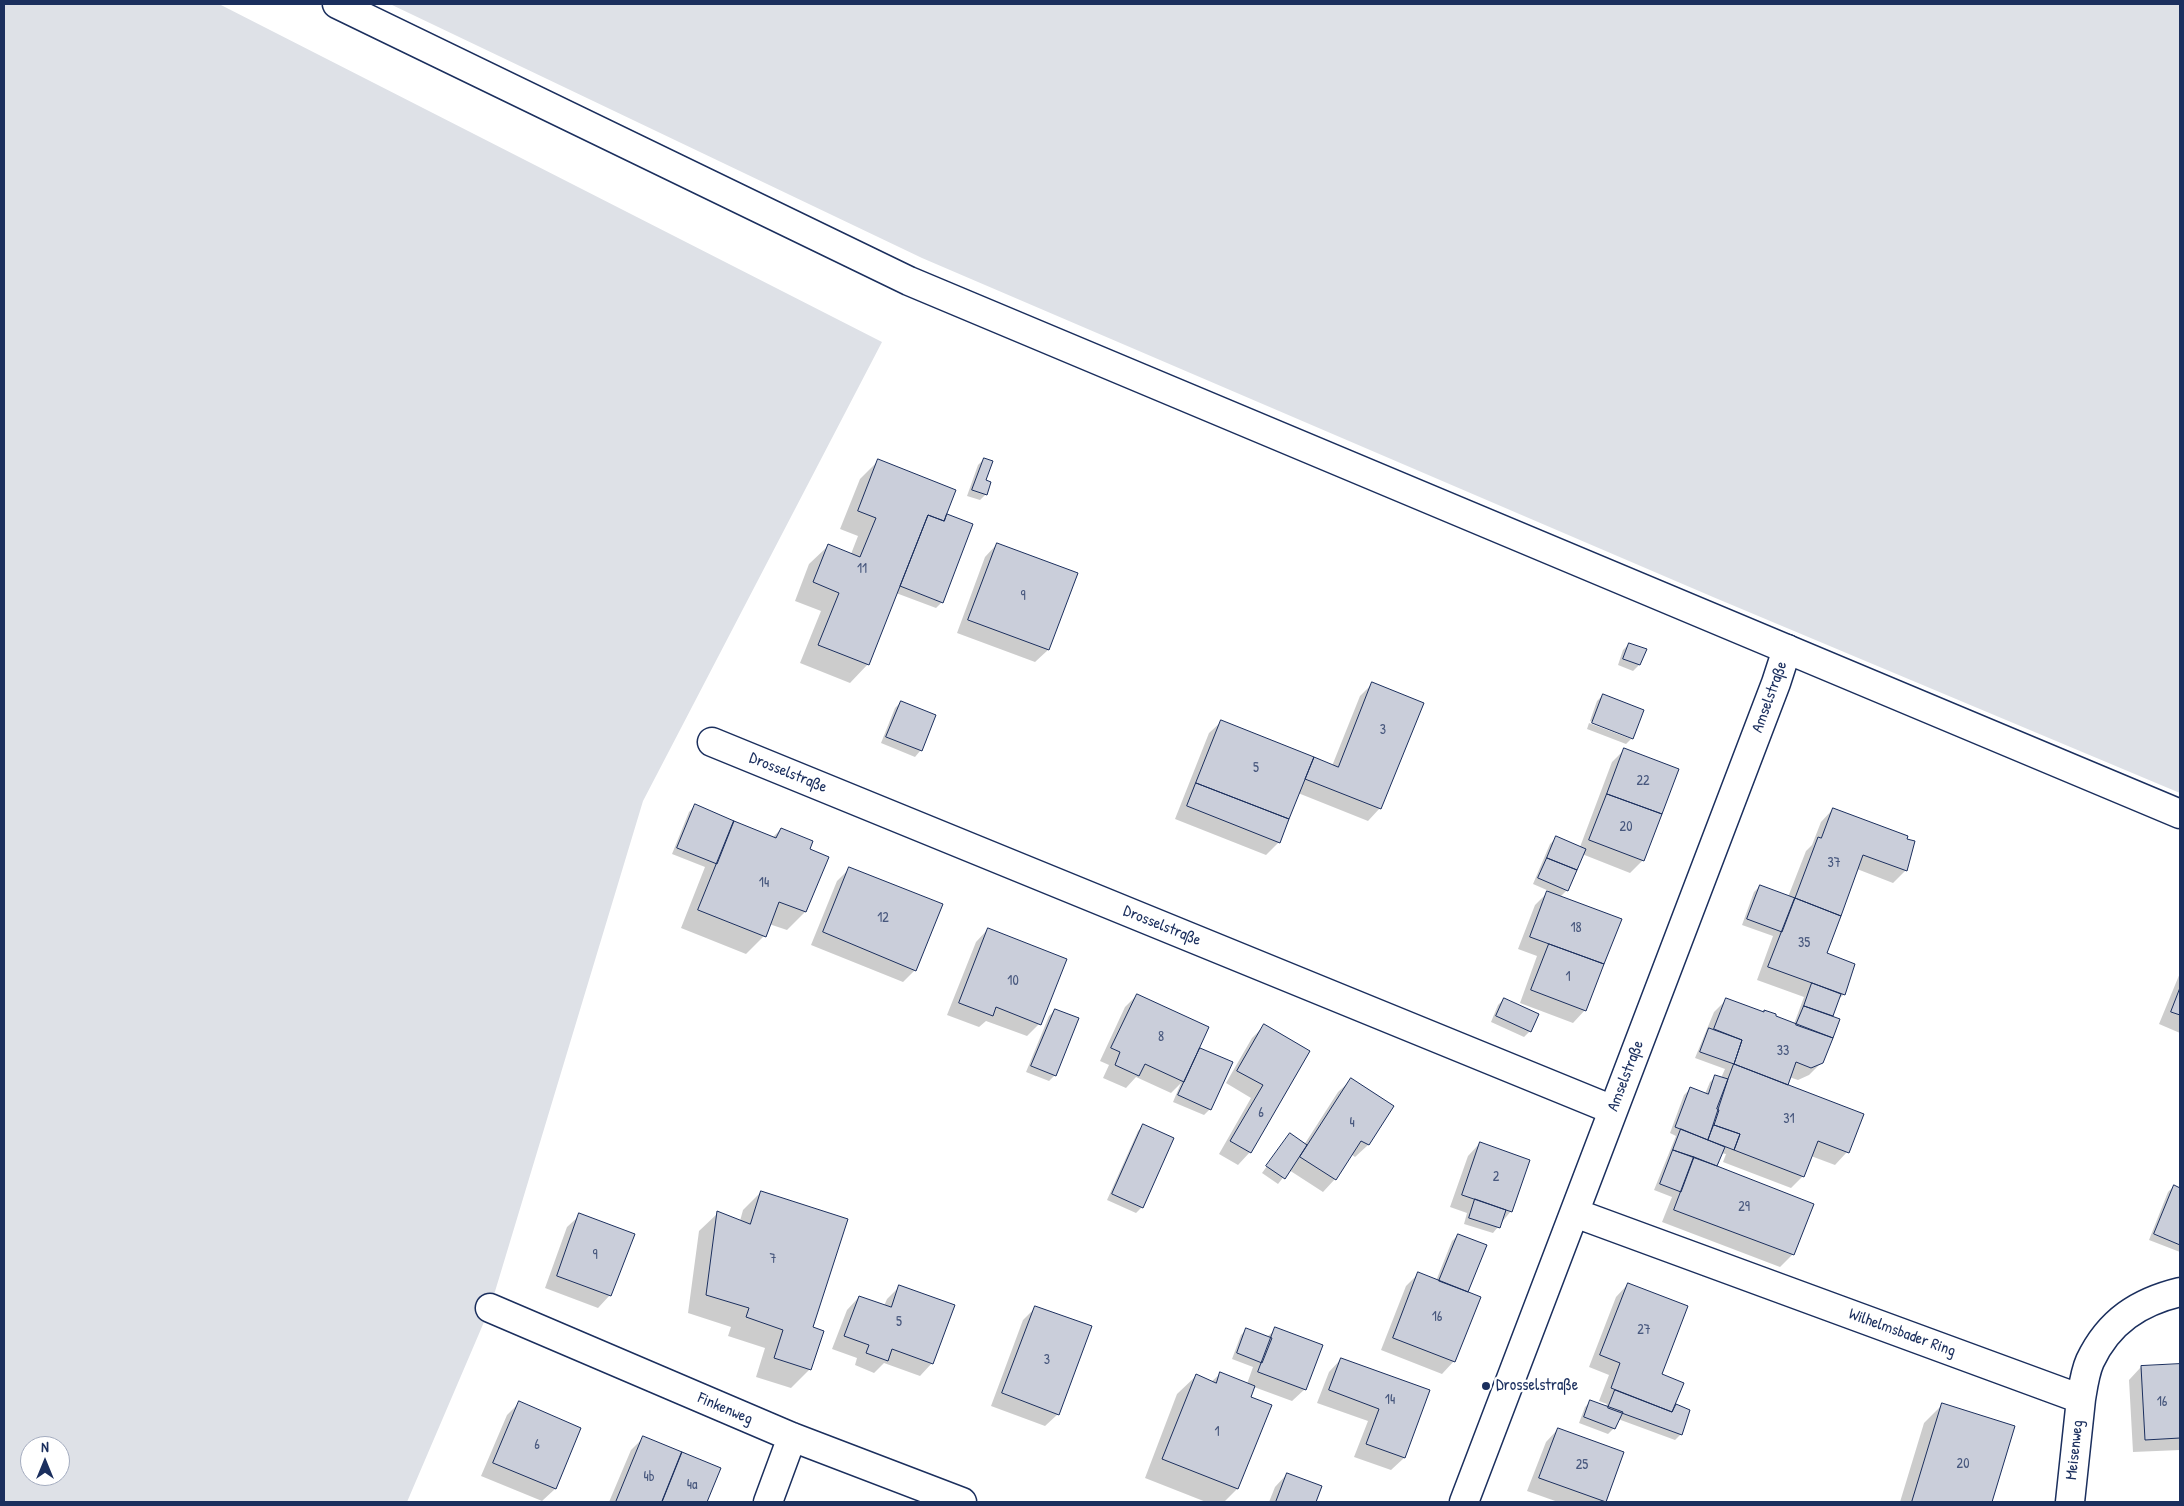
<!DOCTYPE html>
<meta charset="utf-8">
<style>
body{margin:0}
#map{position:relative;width:2184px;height:1506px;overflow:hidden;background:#fff;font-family:"Patrick Hand",sans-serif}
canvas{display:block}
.frame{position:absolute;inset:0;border:5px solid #1b2f5e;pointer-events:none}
.north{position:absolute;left:20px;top:1436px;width:50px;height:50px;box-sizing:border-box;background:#fff;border:1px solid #a4acbf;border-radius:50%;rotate:0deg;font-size:14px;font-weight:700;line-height:20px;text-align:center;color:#1b2f5e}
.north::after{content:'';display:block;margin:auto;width:18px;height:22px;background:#1b2f5e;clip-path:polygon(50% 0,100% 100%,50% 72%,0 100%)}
</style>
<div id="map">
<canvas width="2184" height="1506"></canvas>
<div class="frame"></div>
<div class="north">N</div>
</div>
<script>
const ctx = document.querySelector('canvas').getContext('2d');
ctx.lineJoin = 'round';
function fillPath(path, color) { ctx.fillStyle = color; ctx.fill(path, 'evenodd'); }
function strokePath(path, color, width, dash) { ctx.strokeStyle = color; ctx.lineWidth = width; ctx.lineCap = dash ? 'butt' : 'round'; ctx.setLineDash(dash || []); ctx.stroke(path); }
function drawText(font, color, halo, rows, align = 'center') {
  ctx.font = font + ' "Patrick Hand",sans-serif'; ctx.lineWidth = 5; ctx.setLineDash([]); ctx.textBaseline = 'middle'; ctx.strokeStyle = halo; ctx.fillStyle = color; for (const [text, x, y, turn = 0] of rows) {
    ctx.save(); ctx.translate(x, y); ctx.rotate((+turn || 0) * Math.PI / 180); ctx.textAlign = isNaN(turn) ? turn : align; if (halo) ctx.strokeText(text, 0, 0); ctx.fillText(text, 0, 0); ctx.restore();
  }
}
fillPath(new Path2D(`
 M4 4H219L882 342 643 801 490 1308 407 1502H4ZM30 1446H60V1476H30Z
 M390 4H2180V793L1713 597 922 258Z`), '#dee1e7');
fillPath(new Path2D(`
 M984 459 986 494 980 500 967 496 978 465Z
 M878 461 945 515 972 525 942 602 936 608 896 593 868 664 850 683 800 663 821 611 795 601 809 564 828 546 851 554 858 536 840 529 860 479Z
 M997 544 1048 650 1035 662 957 633 985 557Z
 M1629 644 1639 665 1633 671 1618 665 1623 650Z
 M1372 684 1380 808 1368 821 1298 793 1279 842 1266 855 1175 819 1209 733 1222 721 1332 766 1360 696Z
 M1603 695 1632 738 1626 744 1587 729 1589 723 1631 739V737L1590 721 1597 701Z
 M901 702 935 716 920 751 915 757 881 743 895 708Z
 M1625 749 1643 860 1630 873 1582 854 1567 890 1560 897 1620 919 1585 1010 1573 1023 1520 1003 1537 956 1518 949 1535 905 1549 891 1533 884 1550 844 1556 838 1580 847 1612 762Z
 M695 806 772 838 781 829 808 850 827 858 805 912 787 930 769 924 764 936 746 954 681 928 705 867 672 854 689 812Z
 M1833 809 1906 870 1893 883 1857 869 1826 954 1844 994 1838 1000 1832 1017 1822 1062 1809 1075 1798 1080 1789 1077 1786 1086 1847 1152 1835 1165 1811 1156 1803 1176 1791 1188 1723 1162 1726 1154 1721 1153 1715 1167 1793 1254 1780 1267 1662 1222 1672 1197 1654 1190 1676 1136 1670 1133 1684 1095 1690 1089 1705 1094 1710 1082 1716 1076 1721 1078 1725 1069 1695 1058 1714 1012 1727 999 1794 1024 1804 997 1757 980 1773 936 1742 925 1754 892 1760 886 1788 897 1806 851 1812 845 1821 822Z
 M850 868 915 970 903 982 811 945 837 881Z
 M988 929 1039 1024 1027 1036 986 1021 979 1027 947 1015 976 942Z
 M2180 973V1033L2159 1024Z
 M1137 995 1198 1048 1231 1063 1210 1109 1204 1115 1173 1102 1181 1083 1171 1093 1136 1077 1126 1088 1103 1078 1109 1065 1100 1061 1125 1007Z
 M1504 999 1530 1031 1524 1037 1491 1022 1498 1005Z
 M1055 1010V1075L1049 1081 1026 1072 1049 1016Z
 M1264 1026 1308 1052 1250 1152 1238 1165 1219 1154 1251 1098 1226 1083 1252 1038Z
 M1351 1080 1392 1106 1368 1145 1355 1157 1351 1154 1335 1179 1323 1192 1289 1170 1278 1184 1262 1173 1290 1135 1304 1145 1338 1092Z
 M1144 1125 1142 1207 1136 1213 1107 1200 1138 1131Z
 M1480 1143 1511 1211 1493 1233 1464 1224 1467 1213 1450 1207 1468 1156Z
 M2174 1186 2180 1189V1252L2149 1240 2168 1192Z
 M761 1192 811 1328 810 1369 791 1388 756 1377 765 1348 728 1336 731 1327 688 1313 699 1231 718 1213 740 1221 743 1210Z
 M580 1215 610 1295 598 1308 545 1288 567 1227Z
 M1458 1235 1467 1293 1454 1361 1442 1374 1381 1350 1406 1286 1418 1274 1436 1281 1452 1241Z
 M1628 1284 1672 1409 1676 1406 1681 1434 1675 1440 1618 1419 1614 1428 1608 1434 1579 1423 1585 1407 1591 1401 1605 1408 1607 1404 1599 1401 1609 1375 1589 1367 1616 1297Z
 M900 1286 932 1363 920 1376 884 1363 874 1373 855 1365 857 1358 832 1349 847 1310 859 1297 884 1306 887 1299Z
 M1036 1307 1058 1414 1045 1426 991 1406 1023 1320Z
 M1247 1329 1267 1337 1276 1329 1305 1389 1292 1401 1254 1387 1250 1397 1237 1489 1224 1502H1206L1145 1478 1177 1394 1196 1376 1211 1382 1220 1374 1247 1384 1253 1367 1232 1359 1241 1335Z
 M1341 1359 1428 1391 1404 1458 1391 1470 1354 1457 1368 1421 1317 1403 1329 1372Z
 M2180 1365V1450L2133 1452 2129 1380 2141 1367Z
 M519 1403 579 1428 555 1489 542 1501 481 1476 507 1415Z
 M1942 1405 2014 1426 1990 1502H1900L1924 1423Z
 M1558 1429 1623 1453 1604 1502H1558L1527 1491 1546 1442Z
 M643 1438 720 1469 706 1502H609L631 1450Z
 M1287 1474 1321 1487 1314 1502H1269L1275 1487Z`), '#0003');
const building = new Path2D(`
 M984 458 993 461 986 480 991 482 987 495 972 490Z
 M878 459 956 490 944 521 928 515 869 665 818 645 839 593 813 582 828 544 860 557 876 518 858 511Z
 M947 514 973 524 943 603 900 586 928 515 944 521Z
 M997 543 1078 573 1049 650 968 620Z
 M1629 643 1647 649 1640 665 1623 659Z
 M1372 682 1424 703 1381 809 1305 779 1314 757 1338 767Z
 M1603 694 1644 710 1633 739 1592 723Z
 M901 701 936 715 922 751 886 737Z
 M1221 720 1314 757 1289 819 1196 783Z
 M1624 748 1679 769 1662 814 1607 794Z
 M1196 783 1289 819 1280 843 1187 806Z
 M1607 794 1662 814 1644 861 1589 840Z
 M695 804 734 821 717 864 677 848Z
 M1833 808 1908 836 1907 839 1915 841 1907 871 1863 855 1841 916 1795 898 1818 837 1821 838Z
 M734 821 776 838 781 828 813 841 810 849 829 857 806 912 779 902 766 937 698 910Z
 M1556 836 1586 849 1577 870 1547 858Z
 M1547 858 1577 870 1568 891 1538 878Z
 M849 867 943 904 916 971 823 932Z
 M1760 885 1795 898 1782 932 1747 919Z
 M1547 891 1622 919 1604 964 1530 937Z
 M1795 898 1841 916 1827 953 1855 964 1845 995 1768 967Z
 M988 928 1067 959 1041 1025 996 1007 993 1016 959 1003Z
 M1549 944 1604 964 1586 1011 1531 990Z
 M1812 983 1841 994 1833 1016 1804 1006Z
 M2180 988V1015L2171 1012Z
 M1137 994 1209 1027 1184 1082 1145 1064 1139 1076 1115 1065 1120 1052 1111 1048Z
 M1504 998 1539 1014 1531 1032 1496 1016Z
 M1726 998 1764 1012V1010L1776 1014V1016L1833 1038 1823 1063 1811 1068 1796 1062 1788 1085 1734 1064 1742 1040 1714 1029Z
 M1804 1006 1840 1019 1833 1038 1796 1025Z
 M1055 1009 1079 1018 1056 1076 1031 1066Z
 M1264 1024 1310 1051 1251 1153 1230 1141 1263 1085 1237 1071Z
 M1709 1028 1742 1040 1734 1064 1700 1052Z
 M1200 1048 1233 1062 1211 1110 1178 1095Z
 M1734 1064 1864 1114 1849 1153 1818 1141 1804 1177 1734 1150 1740 1134 1714 1125 1719 1110 1717 1109Z
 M1715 1075 1728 1079 1708 1140 1675 1127 1690 1087 1708 1094Z
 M1351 1078 1394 1106 1369 1145 1361 1141 1336 1180 1300 1157Z
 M1143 1124 1174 1138 1143 1208 1112 1194Z
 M1714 1125 1740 1134 1734 1150 1708 1140Z
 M1681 1129 1725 1147 1717 1166 1673 1150Z
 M1290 1133 1307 1145 1285 1179 1266 1166Z
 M1480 1142 1530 1160 1512 1212 1462 1195Z
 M1673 1150 1694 1157 1681 1192 1660 1184Z
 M1694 1157 1814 1204 1794 1255 1674 1210Z
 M2174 1185 2180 1188V1245L2154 1234Z
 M761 1191 848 1219 813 1327 824 1331 811 1370 774 1358 783 1330 746 1317 749 1308 706 1295 717 1211 750 1224Z
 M1475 1199 1506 1210 1500 1228 1469 1218Z
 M579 1213 635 1234 611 1296 557 1276Z
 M1458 1234 1487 1245 1468 1292 1439 1281Z
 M1418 1272 1481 1297 1455 1362 1393 1338Z
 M1628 1283 1688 1306 1662 1374 1684 1383 1672 1412 1611 1388 1620 1363 1600 1355Z
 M899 1285 955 1305 933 1364 892 1349 888 1361 866 1353 869 1345 844 1336 859 1296 891 1307Z
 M1035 1306 1092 1326 1059 1415 1002 1393Z
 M1275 1327 1323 1345 1306 1390 1258 1372Z
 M1246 1328 1272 1338 1262 1363 1237 1353Z
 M1341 1358 1430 1390 1405 1458 1366 1444 1379 1409 1329 1390Z
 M2180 1364V1438L2145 1440 2141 1366Z
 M1220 1372 1255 1386 1251 1397 1272 1405 1238 1489 1162 1459 1196 1374 1216 1383Z
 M1615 1390 1672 1412 1676 1404 1690 1410 1682 1435 1608 1408Z
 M1590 1400 1623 1412 1615 1429 1584 1417Z
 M519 1401 581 1428 556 1489 493 1463Z
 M1942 1403 2015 1426 1992 1502H1912Z
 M1558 1428 1624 1452 1606 1502 1539 1478Z
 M643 1436 682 1452 662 1502H616Z
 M682 1452 721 1468 707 1502H662Z
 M1287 1473 1322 1486 1316 1502H1276Z`);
fillPath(building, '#caceda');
strokePath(building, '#1b2f5e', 1);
const minor = new Path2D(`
 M712 742 1613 1110
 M1575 1213 2081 1399C2083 1387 2085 1372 2090 1361 2109 1321 2139 1302 2180 1292
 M490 1308 792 1437 962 1502
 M768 1502 792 1437
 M1464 1502 1776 683 1787 649
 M2070 1502 2081 1399`);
const tertiary = new Path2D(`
 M337 4 909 281 2180 814`);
strokePath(minor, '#1b2f5e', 31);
strokePath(tertiary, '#1b2f5e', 31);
strokePath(minor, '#fff', 28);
strokePath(tertiary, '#fff', 28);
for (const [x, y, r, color] of [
 [1486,1386,5,"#1b2f5e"]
]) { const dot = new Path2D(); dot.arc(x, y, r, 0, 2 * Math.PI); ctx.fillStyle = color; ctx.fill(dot); strokePath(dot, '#fff', 2); }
drawText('14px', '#47577d', null, [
 ["11",862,569],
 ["9",1023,596],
 ["3",1383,730],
 ["5",1256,768],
 ["22",1643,781],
 ["20",1626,827],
 ["37",1834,863],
 ["14",764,883],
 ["12",883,918],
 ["18",1576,928],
 ["35",1804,943],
 ["1",1568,977],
 ["10",1013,981],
 ["8",1161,1037],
 ["33",1783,1051],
 ["6",1261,1113],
 ["31",1789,1119],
 ["4",1352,1123],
 ["2",1496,1177],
 ["29",1744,1207],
 ["9",595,1255],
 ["7",773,1259],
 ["16",1437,1317],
 ["5",899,1322],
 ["27",1644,1330],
 ["3",1047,1360],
 ["14",1390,1400],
 ["16",2162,1402],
 ["1",1217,1432],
 ["6",537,1445],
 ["20",1963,1464],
 ["25",1582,1465],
 ["4b",649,1477],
 ["4a",692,1485]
]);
drawText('16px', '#1b2f5e', '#fff', [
 ["Amselstraße",1770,697,-70],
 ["Drosselstraße",788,773,22],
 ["Drosselstraße",1162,926,22],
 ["Amselstraße",1626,1076,-69],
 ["Wilhelmsbader Ring",1902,1333,20],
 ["Finkenweg",725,1409,23],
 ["Meisenweg",2075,1450,-84]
]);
drawText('16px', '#1b2f5e', '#fff', [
 ["Drosselstraße",1496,1386]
], 'left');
</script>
